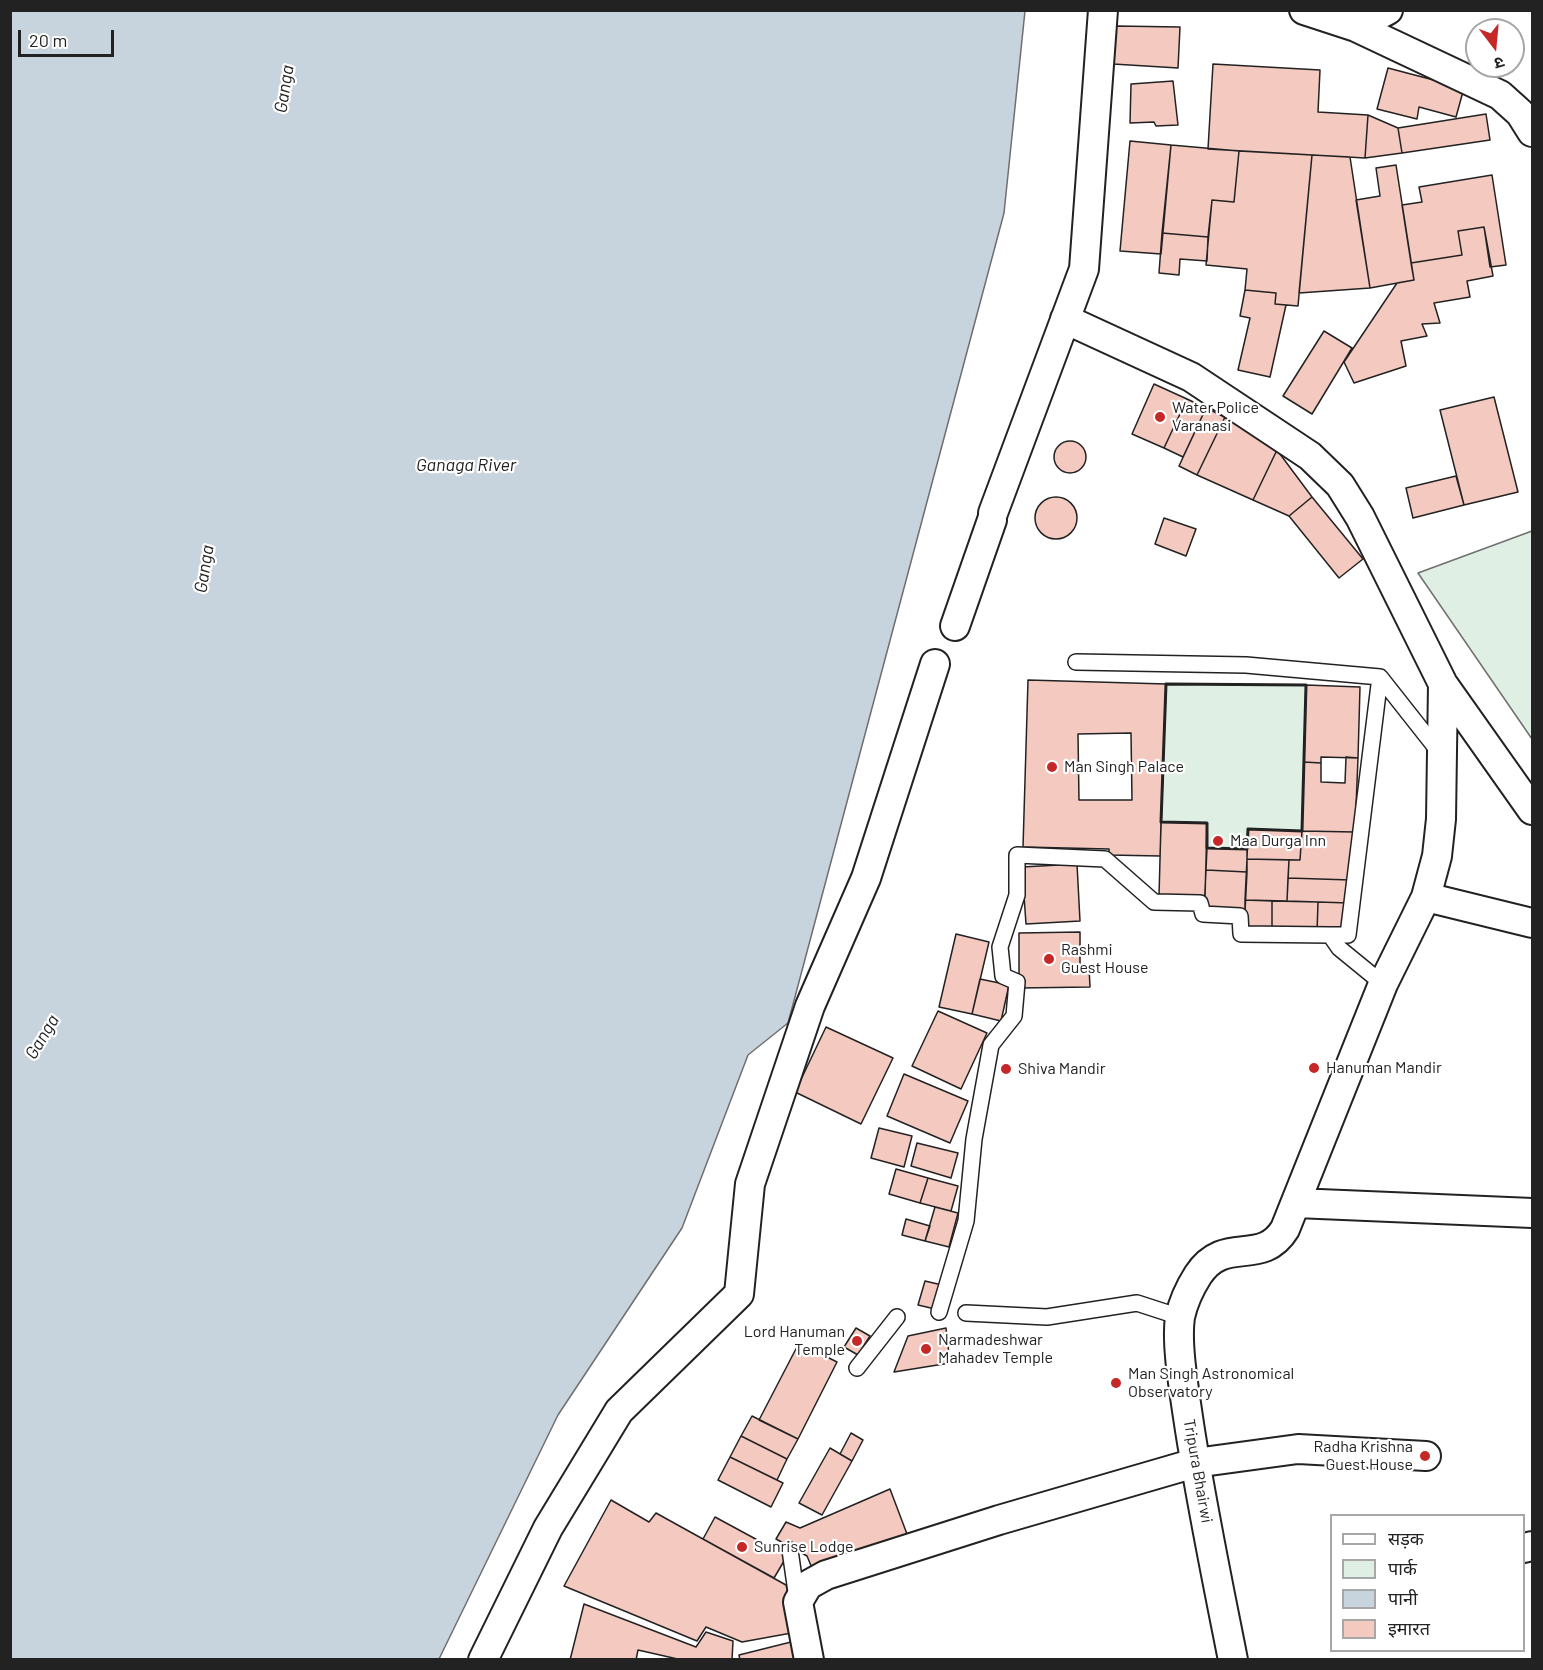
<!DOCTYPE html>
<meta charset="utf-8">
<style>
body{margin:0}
#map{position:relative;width:1543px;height:1670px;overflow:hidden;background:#fff;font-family:Barlow,"Noto Sans Devanagari",sans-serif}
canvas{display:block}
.frame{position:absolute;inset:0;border:12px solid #222;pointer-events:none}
.legend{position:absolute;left:1330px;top:1514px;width:195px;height:138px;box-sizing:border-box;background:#fff;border:2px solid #a7a7a7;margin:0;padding:8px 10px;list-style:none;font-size:18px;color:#222}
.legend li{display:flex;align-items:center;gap:12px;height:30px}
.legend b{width:30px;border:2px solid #a7a7a7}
.north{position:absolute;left:1465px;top:18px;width:60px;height:60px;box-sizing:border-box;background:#fff;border:2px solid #a7a7a7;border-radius:50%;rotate:164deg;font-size:16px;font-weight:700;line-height:24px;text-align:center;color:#222}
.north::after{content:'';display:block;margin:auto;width:21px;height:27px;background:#c62828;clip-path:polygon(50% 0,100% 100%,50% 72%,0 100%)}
.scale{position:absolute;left:18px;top:30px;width:96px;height:27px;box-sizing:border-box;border:3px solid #222;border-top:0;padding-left:8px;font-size:18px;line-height:21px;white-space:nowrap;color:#222;-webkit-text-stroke:4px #fff;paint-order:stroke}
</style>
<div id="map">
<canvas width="1543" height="1670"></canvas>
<div class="frame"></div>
<ul class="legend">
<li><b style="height:8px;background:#fff"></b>सड़क</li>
<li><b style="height:16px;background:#e0efe3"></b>पार्क</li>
<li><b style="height:16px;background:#c7d3dd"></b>पानी</li>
<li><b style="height:16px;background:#f3c9c0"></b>इमारत</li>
</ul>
<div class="north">उ</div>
<div class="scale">20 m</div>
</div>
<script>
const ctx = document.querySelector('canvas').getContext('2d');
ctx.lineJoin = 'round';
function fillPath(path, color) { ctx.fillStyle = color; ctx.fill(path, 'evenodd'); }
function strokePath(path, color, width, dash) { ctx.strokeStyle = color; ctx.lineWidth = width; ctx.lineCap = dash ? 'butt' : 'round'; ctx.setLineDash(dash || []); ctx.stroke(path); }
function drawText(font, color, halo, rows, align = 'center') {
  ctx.font = font + ' Barlow,sans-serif'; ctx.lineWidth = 4.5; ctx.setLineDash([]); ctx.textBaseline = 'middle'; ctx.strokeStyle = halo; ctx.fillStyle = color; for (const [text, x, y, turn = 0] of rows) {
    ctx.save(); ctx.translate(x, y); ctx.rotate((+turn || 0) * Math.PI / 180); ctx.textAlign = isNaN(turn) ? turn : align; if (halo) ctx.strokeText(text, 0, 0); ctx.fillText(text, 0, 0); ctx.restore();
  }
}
const green = new Path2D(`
 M1532 531V739L1418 573Z
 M1166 684 1306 685 1302 831 1248 829 1247 849 1207 848V823L1161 822Z`);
fillPath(green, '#e0efe3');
strokePath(green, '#6f6f6f', 1.5);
const water = new Path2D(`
 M11 10 1025 11 1004 213 788 1023 748 1055 682 1228 558 1415 439 1659H11Z`);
fillPath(water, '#c7d3dd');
strokePath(water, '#6f6f6f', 1.5);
const building = new Path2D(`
 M1116 26 1180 27 1178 68 1113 64Z
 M1213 64 1320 70 1318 112 1368 115 1365 158 1208 149Z
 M1388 68 1464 88 1456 117 1419 107 1417 119 1377 109Z
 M1173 81 1178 125 1156 126 1154 122 1130 123 1131 84Z
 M1486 114 1490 140 1402 153 1398 128Z
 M1368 115 1398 128 1402 153 1365 158Z
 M1130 141 1171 145 1161 254 1120 251Z
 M1171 145 1239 151 1234 202 1212 200 1208 237 1162 233Z
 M1239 151 1312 155 1298 306 1275 304 1276 293 1245 290 1247 269 1206 265 1212 200 1234 202Z
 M1312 155 1350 157 1370 288 1299 293Z
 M1396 165 1414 280 1370 288 1356 200 1380 196 1376 168Z
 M1492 175 1506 265 1490 267 1484 227 1458 231 1462 255 1411 263 1402 205 1422 202 1419 187Z
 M1484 227 1493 276 1467 281 1470 297 1434 303 1440 323 1422 324 1427 336 1401 341 1406 366 1354 383 1344 362 1397 283 1414 280 1411 263 1462 255 1458 231Z
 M1162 233 1208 237 1207 261 1180 259 1179 275 1159 273Z
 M1245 290 1276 293 1275 304 1286 305 1270 377 1238 370 1250 318 1240 316Z
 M1324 331 1352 348 1312 414 1283 396Z
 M1154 384 1187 399 1164 448 1132 434Z
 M1494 397 1518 492 1464 505 1440 410Z
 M1187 399 1206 408 1183 457 1164 448Z
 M1206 408 1225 417 1197 475 1179 466Z
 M1225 417 1277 450 1253 500 1197 475Z
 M1054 457a16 16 0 1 1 32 0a16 16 0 1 1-32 0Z
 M1277 450 1312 497 1289 516 1253 500Z
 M1456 476 1464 505 1413 518 1406 488Z
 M1035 518a21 21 0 1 1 42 0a21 21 0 1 1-42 0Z
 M1312 497 1363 559 1339 578 1289 516Z
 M1164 518 1196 529 1186 556 1155 544Z
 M1028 680 1166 684 1160 856 1109 855V849L1023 847ZM1131 733 1132 800H1079L1078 734Z
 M1306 685 1360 687 1358 758 1321 757V763L1304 762Z
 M1346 757 1358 758 1355 832 1302 831 1304 762 1321 763V782L1345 783Z
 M1161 822 1207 823 1205 898 1159 896Z
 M1248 829 1302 831 1300 860 1247 859Z
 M1302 831 1355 832 1351 880 1288 878 1289 860H1300Z
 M1207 848 1247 849V872L1206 870Z
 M1247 859 1289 860 1287 901 1245 900Z
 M1077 864 1080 921 1026 924 1022 867Z
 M1206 870 1247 872 1245 912 1204 911Z
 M1288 878 1351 880 1349 903 1287 901Z
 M1245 900 1272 901V931L1245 930Z
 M1272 901 1318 902 1317 932 1272 931Z
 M1318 902 1349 903 1344 932H1317Z
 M1080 932V967H1089L1090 987 1019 988V933Z
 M956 934 989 942 972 1014 939 1007Z
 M980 979 1009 985 1001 1021 972 1014Z
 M938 1011 987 1033 961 1089 912 1066Z
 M826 1027 893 1058 861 1124 795 1092Z
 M904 1074 968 1101 950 1143 887 1116Z
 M879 1128 912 1136 904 1167 871 1158Z
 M917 1143 958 1153 951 1178 911 1166Z
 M896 1169 928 1178 920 1203 889 1194Z
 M928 1178 958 1186 951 1211 920 1203Z
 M935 1207 958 1213 949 1247 925 1241Z
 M906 1219 930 1226 925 1241 902 1235Z
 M925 1281 942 1285 935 1309 918 1305Z
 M856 1328 870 1336 858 1355 844 1347Z
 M946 1328 950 1363 894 1372 908 1336Z
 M799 1343 837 1362 798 1439 759 1420Z
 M752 1416 798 1439 787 1459 741 1436Z
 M851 1433 863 1440 852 1461 840 1454Z
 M741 1436 787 1459 777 1480 730 1457Z
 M830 1448 852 1461 822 1515 799 1503Z
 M730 1457 783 1483 771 1507 718 1480Z
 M890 1489 907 1534 814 1573 807 1556 776 1539 786 1522 800 1528Z
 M611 1500 649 1522 656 1513 786 1585 797 1632 742 1642 706 1627 697 1641 564 1586Z
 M715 1517 787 1556 774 1578 703 1539Z
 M584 1604 696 1647 706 1632 733 1641 732 1660H682L638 1650 636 1660H570Z
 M799 1640 804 1660H740L739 1655Z`);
fillPath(building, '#f3c9c0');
strokePath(building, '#222', 1.5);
const lane = new Path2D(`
 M1076 662 1246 665 1380 677 1440 753
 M1330 935H1348L1380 677
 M939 1312 966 1221 974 1139 991 1045 1014 1016 1017 982 1003 976 1000 947 1017 895V855L1105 859 1154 902 1200 903 1203 914 1240 916 1241 934 1330 935 1339 948 1383 984
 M966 1313 1047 1317 1137 1303 1180 1317
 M857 1368 897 1317
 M790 1550 797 1599`);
const street = new Path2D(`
 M1304 10 1356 27 1500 95 1520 113 1532 132
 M1356 27 1388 10
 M1065 319 1191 377 1310 456 1340 485 1360 517 1443 684 1532 810
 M993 513 1084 269 1103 10
 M955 626 992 520
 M1426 897 1532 923
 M1296 1203 1532 1213
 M1524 1548 1532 1546
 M483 1660 548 1528 619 1411 739 1294 750 1184 810 1006 866 878 935 664
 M809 1660 798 1602 808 1585 826 1575 999 1520 1195 1463 1298 1449 1426 1456
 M1233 1660C1217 1579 1200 1498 1188 1417 1184 1389 1176 1344 1180 1317 1183 1303 1191 1286 1198 1275 1225 1234 1261 1268 1285 1229L1383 984 1426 897 1437 856 1441 819 1443 684`);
strokePath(lane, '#222', 18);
strokePath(street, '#222', 32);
strokePath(lane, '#fff', 15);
strokePath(street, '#fff', 28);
strokePath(new Path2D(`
 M1166 684 1306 685 1302 831 1248 829 1247 849 1207 848V823L1161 822Z`), '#222', 3);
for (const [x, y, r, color] of [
 [1160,417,6,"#c62828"],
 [1052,767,6,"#c62828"],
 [1218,841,6,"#c62828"],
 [1049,959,6,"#c62828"],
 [1314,1068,6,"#c62828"],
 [1006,1069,6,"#c62828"],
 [857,1341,6,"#c62828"],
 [926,1349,6,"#c62828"],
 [1116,1383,6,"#c62828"],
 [1425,1456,6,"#c62828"],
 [742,1547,6,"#c62828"]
]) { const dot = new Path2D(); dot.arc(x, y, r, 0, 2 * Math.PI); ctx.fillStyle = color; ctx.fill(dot); strokePath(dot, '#fff', 2); }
drawText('16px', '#222', '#fff', [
 ["Water Police",1172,408],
 ["Varanasi",1172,426],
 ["Man Singh Palace",1064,767],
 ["Maa Durga Inn",1230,841],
 ["Rashmi",1061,950],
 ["Guest House",1061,968],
 ["Hanuman Mandir",1326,1068],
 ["Shiva Mandir",1018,1069],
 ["Lord Hanuman",845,1332,"right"],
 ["Temple",845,1350,"right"],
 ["Narmadeshwar",938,1340],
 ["Mahadev Temple",938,1358],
 ["Man Singh Astronomical",1128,1374],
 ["Observatory",1128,1392],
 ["Radha Krishna",1413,1447,"right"],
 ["Guest House",1413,1465,"right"],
 ["Sunrise Lodge",754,1547]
], 'left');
drawText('16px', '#222', '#fff', [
 ["Tripura Bhairwi",1198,1471,80]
]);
drawText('italic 18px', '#222', '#fff', [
 ["Ganga",284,89,-81],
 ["Ganaga River",466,465],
 ["Ganga",204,569,-81],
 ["Ganga",42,1037,-59]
]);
</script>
